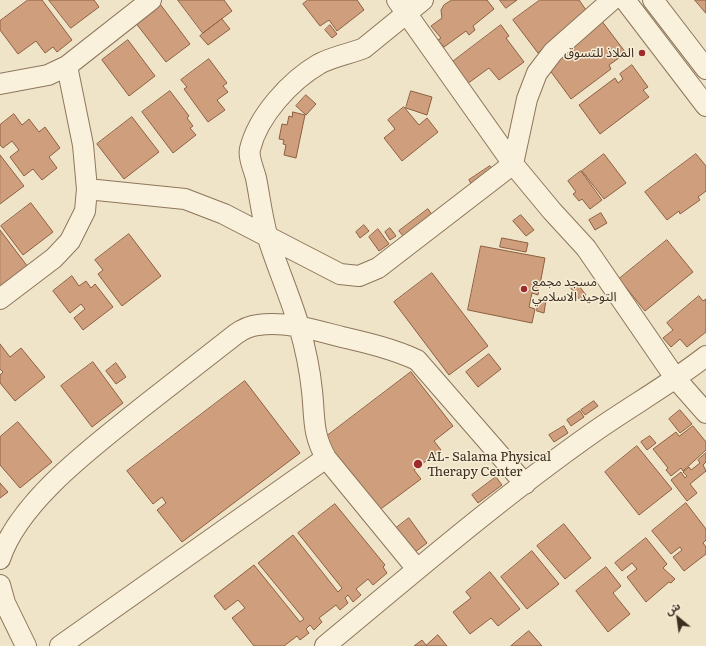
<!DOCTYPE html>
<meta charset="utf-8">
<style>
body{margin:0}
#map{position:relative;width:706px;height:646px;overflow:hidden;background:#f0e4c8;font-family:Literata,"Noto Sans Arabic",serif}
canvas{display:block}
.north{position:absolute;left:658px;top:598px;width:40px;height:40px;-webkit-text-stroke:3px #f7eed8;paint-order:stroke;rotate:331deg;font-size:11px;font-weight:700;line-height:16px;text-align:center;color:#3d2e20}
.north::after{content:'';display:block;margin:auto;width:14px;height:18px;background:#3d2e20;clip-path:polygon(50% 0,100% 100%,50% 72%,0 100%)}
</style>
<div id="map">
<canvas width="706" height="646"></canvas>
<div class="north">ش</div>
</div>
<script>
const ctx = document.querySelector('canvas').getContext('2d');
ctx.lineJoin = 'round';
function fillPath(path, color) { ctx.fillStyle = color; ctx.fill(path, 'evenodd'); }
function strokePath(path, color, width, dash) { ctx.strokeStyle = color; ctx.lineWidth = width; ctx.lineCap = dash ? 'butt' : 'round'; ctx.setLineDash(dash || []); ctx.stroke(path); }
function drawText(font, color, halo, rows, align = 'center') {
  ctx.font = font + ' Literata,"Noto Sans Arabic",serif'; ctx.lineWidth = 3; ctx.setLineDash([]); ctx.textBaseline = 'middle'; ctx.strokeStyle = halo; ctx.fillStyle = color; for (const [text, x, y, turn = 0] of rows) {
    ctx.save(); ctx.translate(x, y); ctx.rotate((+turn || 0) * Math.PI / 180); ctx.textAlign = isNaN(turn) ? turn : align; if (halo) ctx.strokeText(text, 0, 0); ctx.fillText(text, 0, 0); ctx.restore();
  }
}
const building = new Path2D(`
 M28 0H42L72 40 57 52 53 47 45 53 36 41 18 54 0 30V21Z
 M49 0H94L99 7 71 28Z
 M178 0H224L232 11 203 33Z
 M308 0H357L364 10 337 31 329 20 320 26 303 4Z
 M452 0H487L494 9 473 26 475 30 469 35 466 31 444 47 438 40 441 38 431 26 442 18 441 10 444 5Z
 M500 0H517L506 8Z
 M540 0H579L586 10 568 25 570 27 538 53 513 20Z
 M695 0H706V13Z
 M160 4 190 44 166 62 135 22Z
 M222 19 230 29 208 45 200 36Z
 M601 20 626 53 609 65 611 69 571 99 546 65Z
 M330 25 337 34 332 38 325 30Z
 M501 25 509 36 506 38 524 62 499 80 489 68 467 84 451 63Z
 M128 40 155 76 129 96 102 60Z
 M209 59 227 83 223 86 228 92 217 100 225 110 208 122 184 89 187 87 181 80Z
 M632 65 648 87 643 90 649 97 600 134 579 105 615 78 618 83 623 79 620 74Z
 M170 91 189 116 187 118 193 126 190 128 196 135 173 153 142 112Z
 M411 91 432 97 427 115 406 108Z
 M306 95 316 104 306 115 296 106Z
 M404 107 419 125 427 118 438 132 402 161 384 138 395 129 388 120Z
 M293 112 305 115 296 158 284 155 286 145 283 144 284 140 279 139 282 124 287 125 289 116 292 117Z
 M14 114 22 125 29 119 39 132 45 127 60 148 49 157 57 168 42 180 33 169 24 176 10 157 19 150 12 141 3 148 0 145V125Z
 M132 117 159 152 124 179 97 144Z
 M604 154 626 183 604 199 582 171Z
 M696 154 706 166V191L698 197 700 200 680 214 679 211 667 220 645 192Z
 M0 155 24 186 0 204Z
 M490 166 496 176 475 190 469 180Z
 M581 171 602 200 590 209 582 199 579 201 573 194 576 192 568 181Z
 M31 203 53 232 23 255 1 226Z
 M428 209 436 220 408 242 399 231Z
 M601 213 607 223 595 230 589 220Z
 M521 215 534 230 526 236 513 221Z
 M364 225 369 231 360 238 356 232Z
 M390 228 396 236 390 240 385 232Z
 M378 229 389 244 379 251 369 237Z
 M0 230 28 267 0 288Z
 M129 234 161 276 122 306 98 274 103 270 95 260Z
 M502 238 528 243 526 252 500 247Z
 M667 240 693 272 645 311 619 279Z
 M481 246 545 258 538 295 532 293 529 307 535 309 532 323 468 310Z
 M432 273 488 346 449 375 394 302Z
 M72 276 79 286 86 281 91 288 95 284 113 307 83 330 74 318 85 309 81 304 70 313 53 291Z
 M576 282 586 295 580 300 570 287Z
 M699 296 703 301 706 299V332L687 347 680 339 671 347 663 338 673 330 667 323Z
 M539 298 546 300 544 313 537 311Z
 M0 344 10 357 21 348 45 377 15 401 0 383V375L3 372 0 369Z
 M489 354 501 369 478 387 466 372Z
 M93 362 123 403 92 427 61 386Z
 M116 363 126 377 116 384 106 371Z
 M411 372 453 426 434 441 441 450 414 470 421 479 378 511 323 439Z
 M245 381 300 453 182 542 157 510 166 503 162 497 153 504 127 471Z
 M594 401 598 406 585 415 581 410Z
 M680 410 692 424 680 433 669 419Z
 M580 411 584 417 571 426 567 420Z
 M18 422 52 462 20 488 0 465V437Z
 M564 426 568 433 554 442 549 435Z
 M693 426 706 442V450L683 471 681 468 671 476 666 470 668 468 653 449 676 432 679 436Z
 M650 436 656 443 647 450 641 442Z
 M637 446 672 489 639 515 605 472Z
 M706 453V462L703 465 706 471 690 484 697 493 687 501 671 480 681 472 685 478 687 476 683 472 689 467 691 470 700 463 698 460Z
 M496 477 502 485 478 503 472 495Z
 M0 483 8 492 0 498Z
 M686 503 706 529V540L703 543 706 547V554L684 571 673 557 682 550 680 547 671 554 652 531Z
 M335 504 385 565 383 567 387 573 373 585 368 579 356 589 361 595 353 602 348 595 345 598 348 603 340 610 336 605 319 618 322 622 314 630 310 625 306 629 309 633 300 640 297 636 284 646H254L232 618 245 608 238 600 225 610 214 596 254 565 300 622 304 619 258 563 293 535 338 592 342 588 298 533Z
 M409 518 427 543 410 556 391 532Z
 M564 524 591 558 565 579 537 546Z
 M646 538 667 564 663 568 675 579 671 583 669 582 646 602 627 577 637 569 632 563 622 571 615 563Z
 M532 551 559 584 527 609 501 577Z
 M606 567 621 586 613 593 630 614 608 632 576 591Z
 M490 572 520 609 498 626 491 618 470 634 453 612 471 598 466 592Z
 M529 631 542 646H511Z
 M438 635 447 646H414L422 640 426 645Z`);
fillPath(building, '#cf9f7d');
strokePath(building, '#8d5f41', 1);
const minor = new Path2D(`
 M397 0 513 164 552 211 586 248 676 379 706 413
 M625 0 706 106
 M653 0 706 69
 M0 84 48 75 67 66 151 0
 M87 189 185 199 224 214 340 274 359 276 378 268 513 164 527 99 537 73 553 52 612 0
 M0 299 54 258 70 241 85 211 87 189 83 145 67 66
 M0 559C19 501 93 447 140 409 172 384 204 359 236 334 243 329 249 326 258 325 286 321 315 330 342 337 368 343 393 349 417 360L525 484
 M417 569 326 458C312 433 315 418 312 391 310 370 305 347 299 326 290 296 277 267 268 238 262 218 260 198 256 178 254 170 248 157 250 149 258 116 290 81 319 64 334 56 350 54 364 48L423 0
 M0 585 5 603 26 646
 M60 646 326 458
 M325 646C412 574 499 499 591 434 629 407 669 385 706 356`);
strokePath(minor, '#8d765c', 22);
strokePath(minor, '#faf1dc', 20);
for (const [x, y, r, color] of [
 [642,53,4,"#9e2a2b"],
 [524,289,4,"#9e2a2b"],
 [418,464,5,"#9e2a2b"]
]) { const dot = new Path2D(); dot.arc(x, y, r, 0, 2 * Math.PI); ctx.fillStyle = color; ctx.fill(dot); strokePath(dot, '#f7eed8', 1.5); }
drawText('13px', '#3d2e20', '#f7eed8', [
 ["الملاذ للتسوق",634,53,"right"],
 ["مسجد مجمع",532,282],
 ["التوحيد الاسلامي",532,297],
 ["AL- Salama Physical",427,457],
 ["Therapy Center",427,472]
], 'left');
</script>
